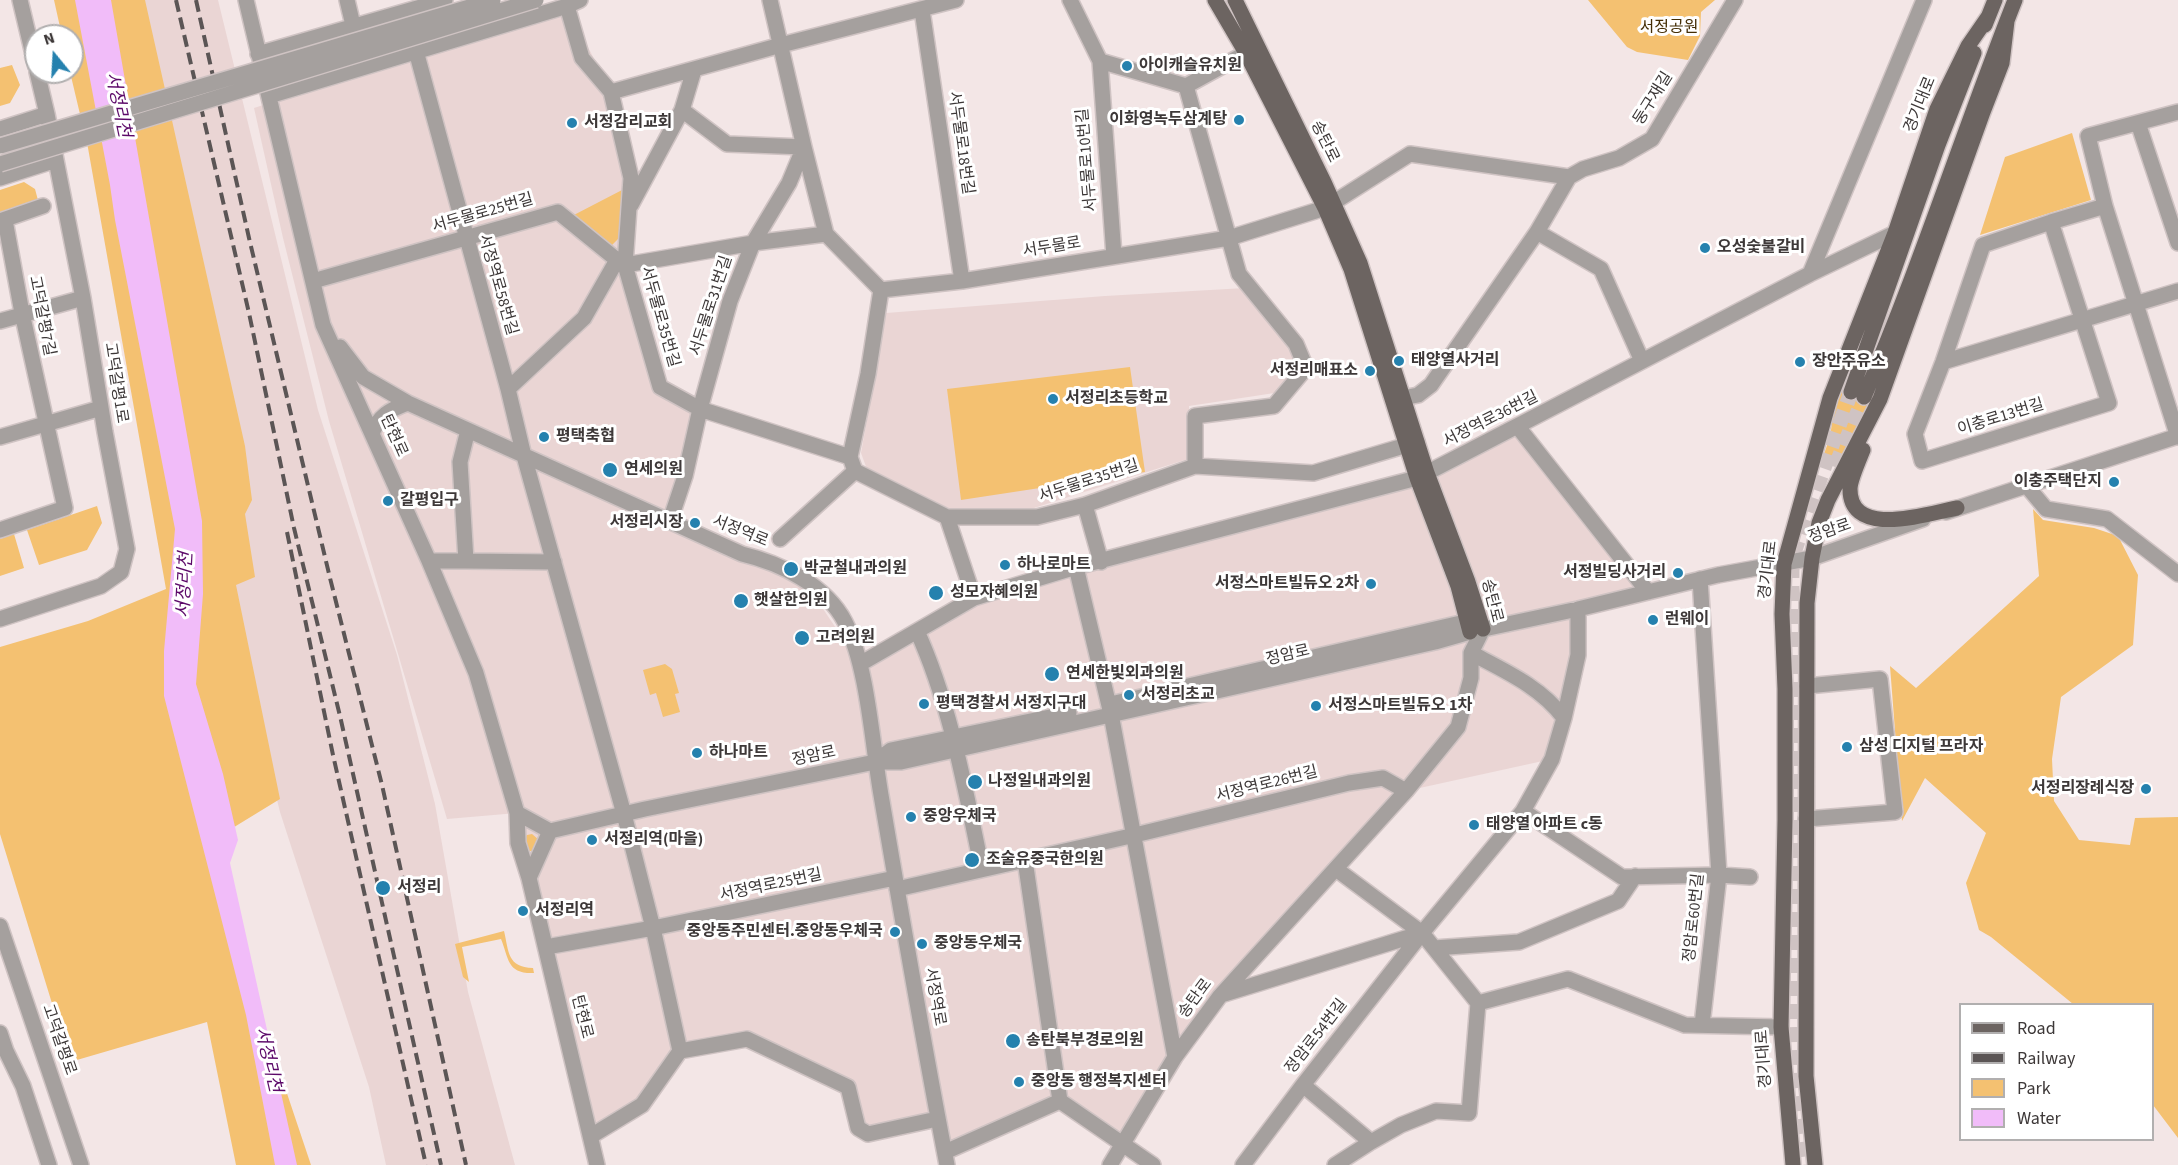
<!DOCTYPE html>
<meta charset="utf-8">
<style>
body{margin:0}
#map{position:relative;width:2178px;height:1165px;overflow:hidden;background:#f3e6e6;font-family:"Source Sans 3",sans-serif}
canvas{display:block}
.legend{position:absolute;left:1959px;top:1003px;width:195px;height:138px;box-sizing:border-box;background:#fff;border:2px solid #b1afaf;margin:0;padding:8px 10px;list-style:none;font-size:18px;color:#3d3838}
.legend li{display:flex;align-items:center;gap:12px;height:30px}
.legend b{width:30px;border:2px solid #b1afaf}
.north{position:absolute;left:24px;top:24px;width:60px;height:60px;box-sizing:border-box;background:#fff;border:2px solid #b1afaf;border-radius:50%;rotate:342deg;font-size:16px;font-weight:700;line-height:24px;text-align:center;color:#3d3838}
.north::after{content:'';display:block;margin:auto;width:21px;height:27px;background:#2581ae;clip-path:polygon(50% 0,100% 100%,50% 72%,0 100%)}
</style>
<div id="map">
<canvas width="2178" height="1165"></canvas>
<ul class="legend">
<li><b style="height:8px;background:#6c6461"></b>Road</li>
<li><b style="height:8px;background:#5b5555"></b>Railway</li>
<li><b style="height:16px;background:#f4c171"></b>Park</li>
<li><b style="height:16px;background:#f1bcf9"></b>Water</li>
</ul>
<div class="north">N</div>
</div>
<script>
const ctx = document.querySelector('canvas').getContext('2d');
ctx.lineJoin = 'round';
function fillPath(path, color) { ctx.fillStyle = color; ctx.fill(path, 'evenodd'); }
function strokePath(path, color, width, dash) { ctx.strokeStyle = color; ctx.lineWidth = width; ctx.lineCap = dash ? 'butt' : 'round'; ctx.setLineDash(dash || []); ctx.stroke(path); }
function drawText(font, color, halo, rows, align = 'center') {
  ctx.font = font + ' "Source Sans 3","Noto Sans KR",sans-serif'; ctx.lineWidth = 6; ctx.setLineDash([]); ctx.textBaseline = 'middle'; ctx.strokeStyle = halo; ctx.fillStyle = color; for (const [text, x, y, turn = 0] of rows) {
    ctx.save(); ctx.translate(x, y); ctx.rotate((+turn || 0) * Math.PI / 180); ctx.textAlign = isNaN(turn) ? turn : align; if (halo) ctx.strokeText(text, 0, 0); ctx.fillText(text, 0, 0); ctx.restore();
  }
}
fillPath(new Path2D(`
 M143 0H218L318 410 397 655 435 804 468 992 515 1165H386L369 1087 280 812 250 690Z
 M567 6 611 92 631 178 625 265 660 387 700 409 670 521 803 579 860 664 974 598 1417 478 1518 427 1648 592 1578 610 1552 759 1406 791 1220 996 1122 1145 1060 1101 945 1152 937 1119 868 1134 848 1087 747 1039 680 1051 642 1105 591 1136 517 813 447 819 329 421 283 238 254 108Z
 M1245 288 1298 350 1301 367 1281 392 1189 406 1191 458 1034 508 953 510 868 472 861 453 886 313 1105 296Z`), '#ead5d4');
fillPath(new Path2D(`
 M54 0H145L245 446 252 500 245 514 255 577 236 585 280 799 213 840 258 1007 311 1165H236L207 1022 70 1062 0 834V647L88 621 166 589 88 148 70 72H72V36H62Z
 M1588 0H1715L1701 12 1700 36 1688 60 1637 52 1627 47Z
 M12 65 20 85 10 103 0 106V68Z
 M2072 133 2091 200 1980 235 2005 157Z
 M24 182 35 189 39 204 0 218V190Z
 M624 189 618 239 608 249 570 217Z
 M1130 367 1145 472 961 500 947 389Z
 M1837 387 1871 400 1840 462 1832 464 1826 460 1824 454 1830 437Z
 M97 506 102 523 87 550 39 565 27 530Z
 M2033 509 2043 520 2094 528 2118 536 2138 575 2133 645 2061 697 2052 759 2054 801 2079 840 2130 845 2135 818 2178 817V1138L2153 1105 2152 1004H2073L1991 937 1979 930 1966 883 1986 833 1925 778 1902 821 1890 666 1916 688 2039 576Z
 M14 534 24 568 0 576V539Z
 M665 664 672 669 679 693 675 694 680 712 663 717 656 693 650 695 643 670Z
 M532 834 539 840 533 851H528L523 839 527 835Z
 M504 931C509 952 507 967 533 968L534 973C507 974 509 959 501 939L462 947 469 982 463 977 455 944Z`), '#f4c171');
fillPath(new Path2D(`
 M75 0H111L202 521 203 594 196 684 223 774 238 840 230 863 297 1165H275L246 1015 164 696V651L175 529 115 220 110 185Z`), '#f1bcf9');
strokePath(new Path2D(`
 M1835 467 1864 397
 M1799 659 1796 1025 1797 1077 1808 1165
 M1791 670 1792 558 1851 392`), '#cfc3c3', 15, [15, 8]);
const minor = new Path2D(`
 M20 0 36 67
 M246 0 323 325 429 561 476 673 517 813 518 843 529 878 597 1165
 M347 0 353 25
 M770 0 804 147 826 234 881 290 868 374 850 457
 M1070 0 1100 61 1186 86
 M567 6 582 58 611 92 781 45 956 0
 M922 10 962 281
 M416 51 508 389 524 456 624 814 653 928 680 1051
 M258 54 445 0
 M1100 61 1114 256
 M1186 86 1239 274 1296 344 1306 368 1274 406 1195 416V466
 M1186 86 1257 47
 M611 92 631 178 625 265 660 387 700 409 850 457 855 471 947 517H1037L1085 505 1195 466 1313 473 1417 442
 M269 96 567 6 580 0
 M2138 123 2178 243
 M0 129 47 114
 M0 178 56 160
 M631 205 682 110 694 70
 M0 221 43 206
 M2051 222 1983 245 1943 362 1915 434 1922 461 2109 403 2051 222 2105 206
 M1537 232 1601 269 1642 361
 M1810 274 1924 0
 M313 281 558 212 617 260 625 265 753 243 826 234
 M881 290 962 281 1229 238 1325 208 1410 154 1569 177 1583 169 1619 158 1652 139 1735 0
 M0 321 83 298
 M340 347 363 377 408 403 742 554C780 563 826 585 845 622 868 667 872 744 881 795 902 918 923 1042 947 1165
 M1943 362 2178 291
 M508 389 584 318 617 260
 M1403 398 1418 395 1431 385 1537 232 1569 177
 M1518 427 1648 592
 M468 430 460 462 466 561 554 562
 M372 434C378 416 391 409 408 403
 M0 437 101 408
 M2178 437 2105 206 2088 136 2178 112
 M2026 485 2046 509 2107 519 2178 574
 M1085 505 1101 562
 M1946 512 2178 436
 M947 517 974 598
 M670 521 685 476 700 409 730 301 753 243 789 183 804 147 727 144 682 110
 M0 530 65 508 22 313 5 220
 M780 539 855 471
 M429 561H466
 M1076 567 1111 714 1175 1057
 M1700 579 1719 875 1702 1025
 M0 619 101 586 121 572 127 549 105 432 83 298 47 114 37 72
 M917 631C951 706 965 789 982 869
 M1471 653C1505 671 1541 687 1564 718
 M860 664 974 598 1076 567 1417 478 1810 274 1895 233
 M1115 703 1478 619
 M875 762 891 750 1069 713
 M1523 811 1622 877 1719 875 1750 877
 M517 813 550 831
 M1806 819 1895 812 1880 679 1807 686
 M550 831 645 809 875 762H901L1435 642 1470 632 1578 609 1718 575 1812 558 1923 519
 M529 878 550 831
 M897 889 1135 835 1349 783 1383 778 1406 791
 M0 926 81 1165
 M1422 933 1478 1003 1568 979 1685 1025 1781 1027
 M546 947 653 928 895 878
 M1434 948 1519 942 1618 901 1635 876
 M1221 995 1422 933 1336 869
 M0 1033 6 1051 23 1086 49 1165
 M1303 1085 1371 1142
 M1060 1101 1153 1165
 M591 1136 642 1105 680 1051 747 1039 848 1087 858 1128 868 1134 937 1119
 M945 1152 1060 1101 1025 860
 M1110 1165 1175 1057 1220 996 1406 791 1458 727 1471 678V653L1483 629
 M1243 1165 1303 1085 1422 933 1523 811 1552 759 1564 718 1578 655V609
 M1335 1165 1371 1142 1401 1125 1436 1111 1469 1113 1478 1003`);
const major = new Path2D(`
 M1215 0 1246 53 1325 208 1351 269 1417 478 1458 586 1470 632
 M1235 0 1324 182 1360 263 1427 473 1468 582 1483 629
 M1985 25 1995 0
 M1851 392 1938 145 1974 53
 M1864 397C1920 267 1963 132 2015 0
 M1863 450C1859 460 1850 480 1850 489 1850 540 1929 513 1957 508
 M1793 1165 1781 1027 1785 820V689L1782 614 1784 564 1830 398 1895 233 1937 109 1968 46 1988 17
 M1815 1165 1806 1076 1807 603 1812 558 1819 523 1828 500 1880 399 1983 112 2002 63 2007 21`);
strokePath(minor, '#cfc3c3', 18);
strokePath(major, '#cfc3c3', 18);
strokePath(minor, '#a5a09e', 15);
strokePath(major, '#6c6461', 15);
strokePath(new Path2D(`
 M176 0 249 313 294 528 340 716 441 1165
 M196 0 249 238 330 578 382 785 466 1165
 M287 532 333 755 426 1165`), '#5b5555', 4, [12, 6]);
const minorBridge = new Path2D(`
 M0 146 493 0
 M0 164 536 0`);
strokePath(minorBridge, '#cfc3c3', 18, []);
strokePath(minorBridge, '#a5a09e', 15);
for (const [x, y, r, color] of [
 [1127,66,6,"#2581ae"],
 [1239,120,6,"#2581ae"],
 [572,123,6,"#2581ae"],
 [1705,248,6,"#2581ae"],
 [1399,361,6,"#2581ae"],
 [1800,362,6,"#2581ae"],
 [1370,371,6,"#2581ae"],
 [1053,399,6,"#2581ae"],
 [544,437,6,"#2581ae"],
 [610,470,8,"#2581ae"],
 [2114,482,6,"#2581ae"],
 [388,501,6,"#2581ae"],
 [695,523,6,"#2581ae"],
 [1005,565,6,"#2581ae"],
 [791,569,8,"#2581ae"],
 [1678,573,6,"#2581ae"],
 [1371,584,6,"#2581ae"],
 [936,593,8,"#2581ae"],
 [741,601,8,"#2581ae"],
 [1653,620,6,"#2581ae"],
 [802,638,8,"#2581ae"],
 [1052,674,8,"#2581ae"],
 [1129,695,6,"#2581ae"],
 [924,704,6,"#2581ae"],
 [1316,706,6,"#2581ae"],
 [1847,747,6,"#2581ae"],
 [697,753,6,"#2581ae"],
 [975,782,8,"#2581ae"],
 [2146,789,6,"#2581ae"],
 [911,817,6,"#2581ae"],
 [1474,825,6,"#2581ae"],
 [592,840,6,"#2581ae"],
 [972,860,8,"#2581ae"],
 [383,888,8,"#2581ae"],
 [523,911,6,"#2581ae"],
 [895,932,6,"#2581ae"],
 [922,944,6,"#2581ae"],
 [1013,1041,8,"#2581ae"],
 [1019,1082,6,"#2581ae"]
]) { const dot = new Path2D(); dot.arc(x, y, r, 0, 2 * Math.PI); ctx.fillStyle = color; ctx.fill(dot); strokePath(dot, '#fff', 2); }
drawText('16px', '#442e05', '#fff', [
 ["서정공원",1669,28]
]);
drawText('bold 16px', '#3d3838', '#fff', [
 ["아이캐슬유치원",1139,66],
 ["이화영녹두삼계탕",1227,120,"right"],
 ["서정감리교회",584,123],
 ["오성숯불갈비",1717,248],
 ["태양열사거리",1411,361],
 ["장안주유소",1812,362],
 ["서정리매표소",1358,371,"right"],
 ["서정리초등학교",1065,399],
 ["평택축협",556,437],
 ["연세의원",624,470],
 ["이충주택단지",2102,482,"right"],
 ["갈평입구",400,501],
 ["서정리시장",683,523,"right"],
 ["하나로마트",1017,565],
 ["박균철내과의원",804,569],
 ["서정빌딩사거리",1666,573,"right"],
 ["서정스마트빌듀오 2차",1359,584,"right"],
 ["성모자혜의원",950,593],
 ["햇살한의원",754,601],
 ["런웨이",1665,620],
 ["고려의원",816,638],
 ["연세한빛외과의원",1066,674],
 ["서정리초교",1141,695],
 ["평택경찰서 서정지구대",936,704],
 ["서정스마트빌듀오 1차",1328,706],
 ["삼성 디지털 프라자",1859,747],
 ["하나마트",709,753],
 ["나정일내과의원",988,782],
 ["서정리장례식장",2134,789,"right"],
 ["중앙우체국",923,817],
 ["태양열 아파트 c동",1486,825],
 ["서정리역(마을)",604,840],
 ["조술유중국한의원",986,860],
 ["서정리",397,888],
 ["서정리역",535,911],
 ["중앙동주민센터.중앙동우체국",883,932,"right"],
 ["중앙동우체국",934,944],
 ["송탄북부경로의원",1026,1041],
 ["중앙동 행정복지센터",1031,1082]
], 'left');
drawText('16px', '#3d3838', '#fff', [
 ["둥구재길",1654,99,-58],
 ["경기대로",1921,105,-68],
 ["송탄로",1324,142,64],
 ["서두물로18번길",960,143,82],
 ["서두물로10번길",1088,160,-95],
 ["서두물로25번길",483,214,-16],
 ["서두물로",1052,248,-9],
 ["서정역로58번길",497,285,74],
 ["서두물로31번길",712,306,-72],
 ["고덕갈평7길",41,316,79],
 ["서두물로35번길",659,317,74],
 ["고덕갈평1로",115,383,81],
 ["이충로13번길",2001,418,-17],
 ["서정역로36번길",1491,420,-27],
 ["탄현로",393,436,66],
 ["서두물로35번길",1089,482,-18],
 ["서정역로",740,532,22],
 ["정암로",1830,532,-19],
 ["경기대로",1769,570,-83],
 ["송탄로",1491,601,76],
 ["정암로",1288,656,-13],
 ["정암로",814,757,-12],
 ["서정역로26번길",1267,785,-14],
 ["서정역로25번길",771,886,-12],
 ["정암로60번길",1695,918,-84],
 ["서정역로",934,997,80],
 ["송탄로",1196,999,-53],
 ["탄현로",581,1017,76],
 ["정암로54번길",1317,1037,-52],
 ["고덕갈평로",58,1040,71],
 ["경기대로",1765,1059,-94]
]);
drawText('italic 18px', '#5c0969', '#fff', [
 ["서정리천",117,105,78],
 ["서정리천",186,585,-87],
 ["서정리천",267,1060,77]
]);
</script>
